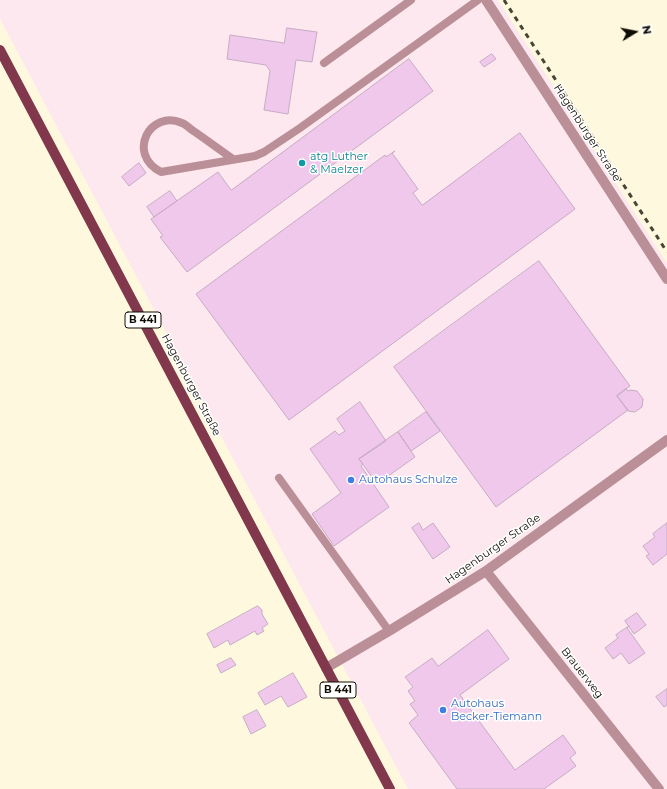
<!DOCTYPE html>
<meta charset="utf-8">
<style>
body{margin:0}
#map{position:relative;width:667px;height:789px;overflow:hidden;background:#fef9de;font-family:Montserrat,sans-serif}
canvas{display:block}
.north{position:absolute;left:615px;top:12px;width:40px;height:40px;-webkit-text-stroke:3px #fff;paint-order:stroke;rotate:80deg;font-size:11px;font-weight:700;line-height:16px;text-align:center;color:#100e04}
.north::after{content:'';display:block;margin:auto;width:14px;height:18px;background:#100e04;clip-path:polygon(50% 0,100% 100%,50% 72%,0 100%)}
</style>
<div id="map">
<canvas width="667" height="789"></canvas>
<div class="north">N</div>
</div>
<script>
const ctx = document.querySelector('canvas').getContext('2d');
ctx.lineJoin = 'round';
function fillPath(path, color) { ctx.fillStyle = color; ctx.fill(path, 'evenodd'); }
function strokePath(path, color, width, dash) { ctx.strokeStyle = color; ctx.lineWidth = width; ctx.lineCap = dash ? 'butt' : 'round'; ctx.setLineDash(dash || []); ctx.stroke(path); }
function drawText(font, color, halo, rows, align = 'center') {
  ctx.font = font + ' Montserrat,sans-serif'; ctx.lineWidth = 3; ctx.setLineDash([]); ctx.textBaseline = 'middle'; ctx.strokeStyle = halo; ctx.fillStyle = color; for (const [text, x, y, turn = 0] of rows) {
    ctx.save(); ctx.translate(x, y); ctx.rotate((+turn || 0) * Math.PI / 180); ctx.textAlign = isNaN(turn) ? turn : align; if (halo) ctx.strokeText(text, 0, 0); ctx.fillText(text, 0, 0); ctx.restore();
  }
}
fillPath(new Path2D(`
 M0 0H498L667 263V789H408L0 19Z`), '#fce8ee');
const building = new Path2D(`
 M287 28 317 32 312 62 296 60 288 114 264 110 270 71 266 65 227 59 230 35 284 43Z
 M492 54 496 59 484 67 480 62Z
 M409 59 433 91 187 272 160 237 163 236 151 219 218 172 231 190Z
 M520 133 575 209 289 420 196 294 385 155 386 157 395 151 392 153 418 189 413 193 422 205Z
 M139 163 146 173 129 186 122 177Z
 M170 191 177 201 154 217 147 207Z
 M539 261 630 386 617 396 628 410 496 507 394 367Z
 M626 389 628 391 630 390 637 391 643 399 642 407 635 412 628 411 617 396Z
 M360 402 386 441 359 459 363 464 361 466 389 507 334 546 312 514 341 493 310 449 335 431 339 435 345 431 337 419Z
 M426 412 440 431 411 451 398 432Z
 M398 432 415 457 377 484 359 459Z
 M419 523 423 530 433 523 450 547 433 559 412 528Z
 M667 523V554L653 565 646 556 649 554 643 546 655 537 653 534Z
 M258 606 262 610V614L268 624 262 628 264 631 257 635 255 631 230 645 228 640 214 648 207 634Z
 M637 613 646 625 634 634 625 621Z
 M629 626 627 628 645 653 629 664 621 653 613 659 605 648 618 638 616 635Z
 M488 630 509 659 460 695 515 770 563 735 576 753 570 758 576 766 544 789H457L409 723 418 715 410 704 415 701 408 691 413 687 405 677 432 658 438 666Z
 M231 658 236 665 221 673 217 665Z
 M293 673 307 697 288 707 281 696 265 705 258 693Z
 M667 689V705L664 707 656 697Z
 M257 710 266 726 251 734 243 717Z`);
fillPath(building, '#efc8eb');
strokePath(building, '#c7acc4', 1);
strokePath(new Path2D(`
 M324 63 411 0
 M233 159C220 150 208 141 195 132 191 130 187 125 182 123 150 109 126 154 161 172L255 156 264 152 300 128 478 0
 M279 478 389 631`), '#bb8f98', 8);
strokePath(new Path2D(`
 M486 0 667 279
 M486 571 659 789
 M326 668 389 631 486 571 667 440`), '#bb8f98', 10);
strokePath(new Path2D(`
 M0 50 390 789`), '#81374c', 10);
strokePath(new Path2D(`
 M504 0 667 252`), '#484537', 3, [5, 5]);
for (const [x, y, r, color] of [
 [302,163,4,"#0f9aa8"],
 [351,480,4,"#3f7fe0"],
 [443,710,4,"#3f7fe0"]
]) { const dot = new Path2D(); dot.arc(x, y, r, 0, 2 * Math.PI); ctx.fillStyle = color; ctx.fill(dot); strokePath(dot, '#fff', 1.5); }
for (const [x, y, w] of [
 [143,320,36],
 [338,690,36]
]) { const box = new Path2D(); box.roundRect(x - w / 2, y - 8, w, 16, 3); ctx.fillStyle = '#fff'; ctx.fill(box); strokePath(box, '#100e04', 1); }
drawText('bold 10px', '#100e04', null, [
 ["B 441",143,320],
 ["B 441",338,690]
]);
drawText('11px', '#100e04', '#fff', [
 ["Hagenburger Straße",587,133,57],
 ["Hagenburger Straße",191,385,62],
 ["Hagenburger Straße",493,549,-35],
 ["Brauerweg",582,673,52]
]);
drawText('11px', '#0d838f', '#fff', [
 ["atg Luther",310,157],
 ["& Maelzer",310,170]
], 'left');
drawText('11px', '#366cbe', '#fff', [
 ["Autohaus Schulze",359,480],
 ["Autohaus",451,704],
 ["Becker-Tiemann",451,717]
], 'left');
</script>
